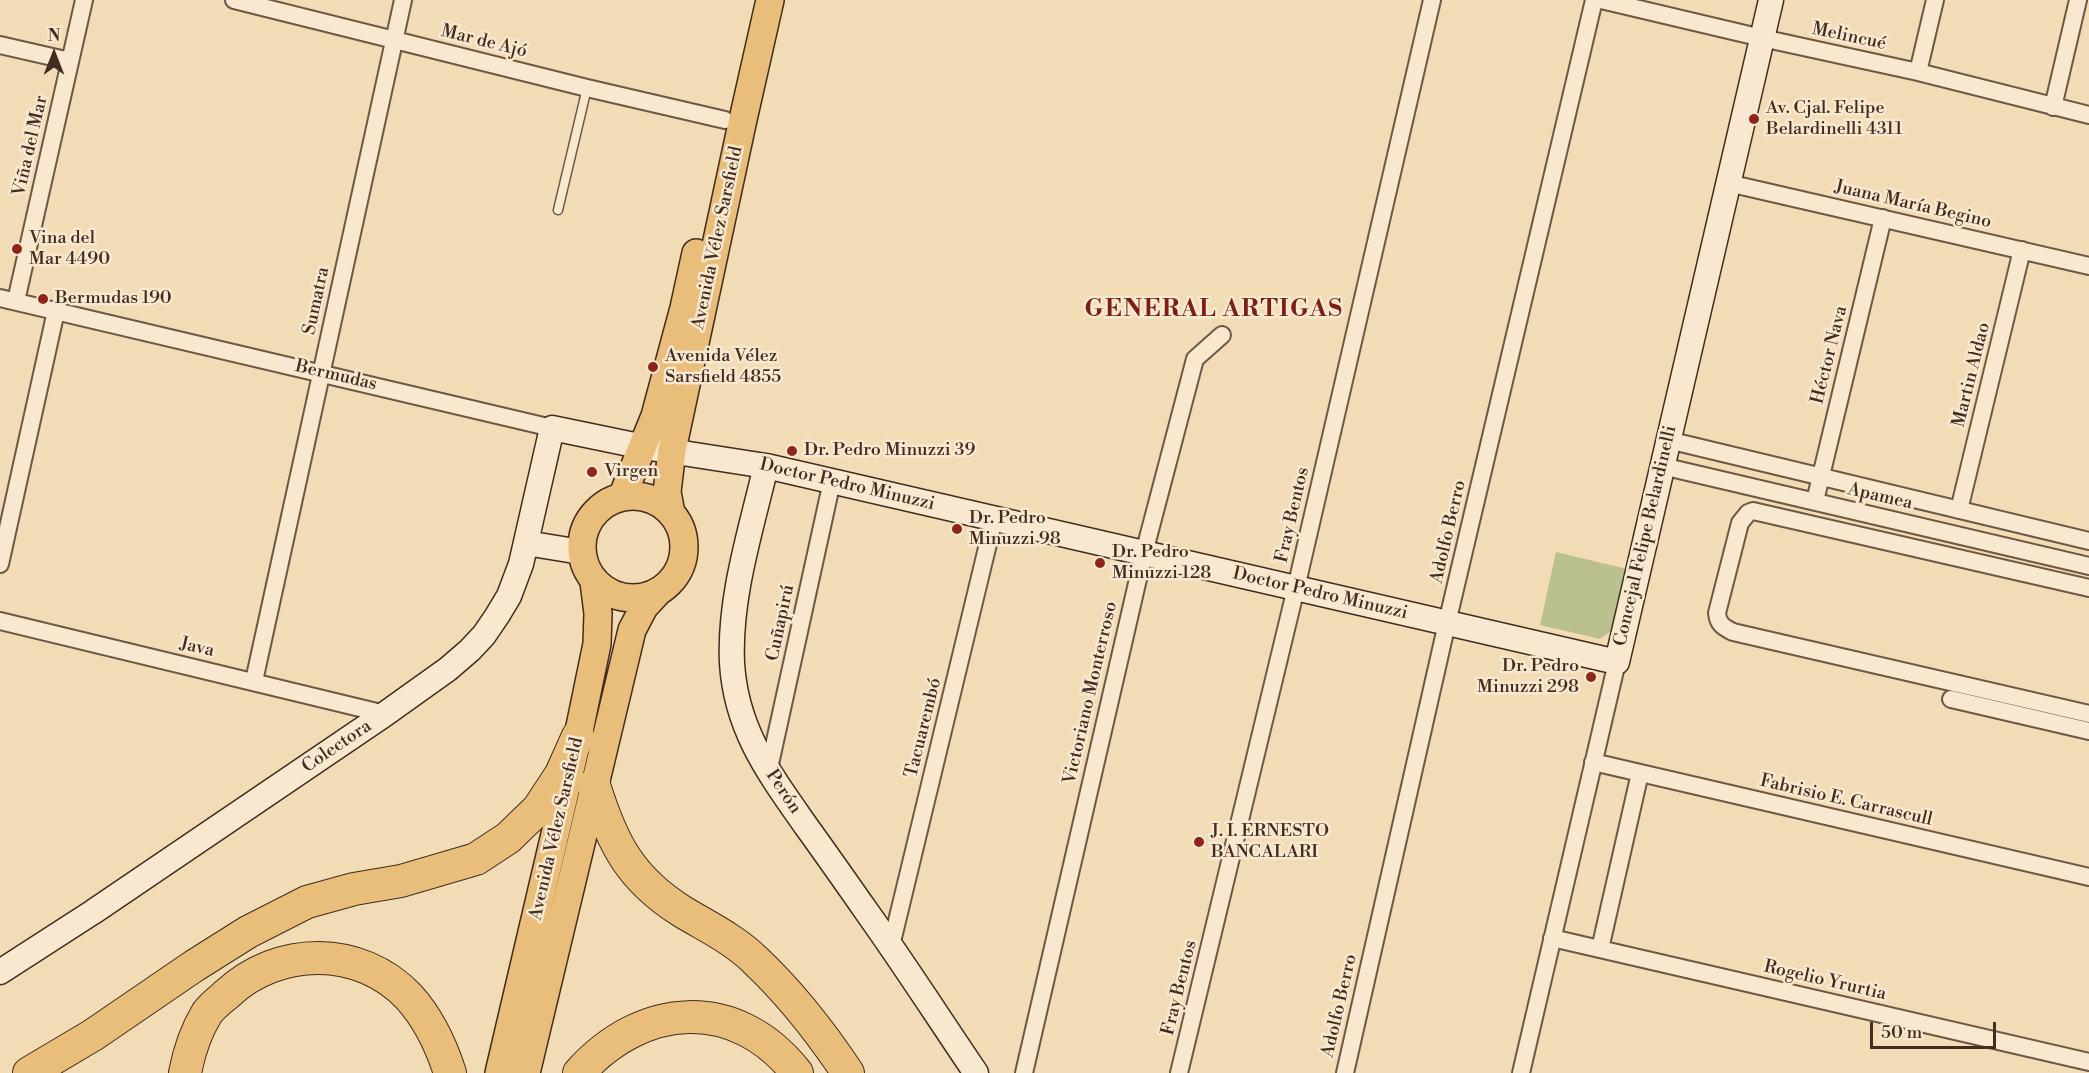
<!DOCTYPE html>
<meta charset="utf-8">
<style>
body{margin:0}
#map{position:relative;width:2089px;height:1073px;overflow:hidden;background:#f2dcb5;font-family:"Libre Bodoni",serif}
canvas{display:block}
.north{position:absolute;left:24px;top:24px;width:60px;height:60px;-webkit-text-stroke:4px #f7e8cf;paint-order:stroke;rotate:0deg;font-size:16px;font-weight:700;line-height:24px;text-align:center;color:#422b1f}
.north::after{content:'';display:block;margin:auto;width:21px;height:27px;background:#422b1f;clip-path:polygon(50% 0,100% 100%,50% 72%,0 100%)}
.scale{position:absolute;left:1870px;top:1022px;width:126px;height:27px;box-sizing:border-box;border:3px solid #422b1f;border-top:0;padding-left:8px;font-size:18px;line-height:21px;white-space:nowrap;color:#422b1f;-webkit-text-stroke:4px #f7e8cf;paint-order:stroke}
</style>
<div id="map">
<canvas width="2089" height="1073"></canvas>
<div class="north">N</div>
<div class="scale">50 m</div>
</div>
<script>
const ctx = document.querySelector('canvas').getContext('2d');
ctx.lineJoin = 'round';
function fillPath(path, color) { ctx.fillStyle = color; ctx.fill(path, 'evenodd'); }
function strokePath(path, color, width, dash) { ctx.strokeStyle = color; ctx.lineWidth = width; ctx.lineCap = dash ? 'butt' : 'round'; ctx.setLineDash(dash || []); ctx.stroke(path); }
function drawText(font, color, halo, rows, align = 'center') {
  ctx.font = font + ' "Libre Bodoni",serif'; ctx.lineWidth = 5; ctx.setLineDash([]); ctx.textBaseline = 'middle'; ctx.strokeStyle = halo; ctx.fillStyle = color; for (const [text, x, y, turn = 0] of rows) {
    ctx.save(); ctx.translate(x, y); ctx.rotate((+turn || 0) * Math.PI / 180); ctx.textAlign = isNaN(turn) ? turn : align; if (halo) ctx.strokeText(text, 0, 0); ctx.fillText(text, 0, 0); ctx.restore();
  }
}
fillPath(new Path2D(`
 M1556 552 1627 569 1614 629 1600 639 1540 625Z`), '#bac08e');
const lane = new Path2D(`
 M558 210 587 88`);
const street = new Path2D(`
 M234 0 587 88 725 120
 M1601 0 1762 38 1918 72 2089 115
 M0 45 70 61
 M1918 72 1935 0
 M2053 107 2078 0
 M1728 183 2089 266
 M0 298 552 428
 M16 301 84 0
 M1668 440 2089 541
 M1662 466 2089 566
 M1815 501 1883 218
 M1959 510 2022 250
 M0 564 56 311
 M2089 588 1753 511 1748 513 1740 523 1717 613C1718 624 1723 627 1733 632L2089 714
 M0 621 385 714
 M254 681 403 0
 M1951 699 2089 731
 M1593 762 2089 877
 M768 773 832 481
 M1552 938 2089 1062
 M891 946 994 519
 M1600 949 1640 773
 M1024 1073 1144 553 1195 359 1222 335
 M1179 1073 1296 588 1432 0
 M1345 1073 1447 623 1594 0
 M1521 1073 1617 662`);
const secondary = new Path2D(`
 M766 466C751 530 729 597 732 663 736 730 769 773 806 826 827 855 848 885 869 915 906 967 940 1020 976 1073
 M526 543 581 552
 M0 972 93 912 385 714 448 669 470 650 484 635 497 616 509 596 521 564 552 428 644 447 766 466 1617 662 1771 0`);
const primary = new Path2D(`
 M582 547a51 51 0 1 1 102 0a51 51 0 1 1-102 0Z
 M622 497 655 416 684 308 696 253
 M671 513 667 492 672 450 742 124 770 0
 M499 1073 578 736 597 644 598 613 594 582
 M526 1073 632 630 644 607 657 593`);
const highway = new Path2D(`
 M594 785C612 843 630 879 683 912 708 927 735 940 755 960 789 992 822 1034 848 1073
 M29 1073 93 1035 194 966 248 932 307 902 354 889 401 881 476 859 508 838 538 809 561 774 578 736
 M185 1073C189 1052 196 1031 207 1013 212 1006 220 1000 227 994 278 946 360 945 409 997 429 1019 441 1045 450 1073
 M579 1073C642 1002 736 995 797 1073`);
strokePath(lane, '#6e5744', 11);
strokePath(street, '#6e5744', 20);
strokePath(secondary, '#422b1f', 27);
strokePath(primary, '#422b1f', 30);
strokePath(highway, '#422b1f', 34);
strokePath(lane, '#f7e8cf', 8);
strokePath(street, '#f7e8cf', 16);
strokePath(secondary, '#f7e8cf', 24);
strokePath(primary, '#e9be7a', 27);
strokePath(highway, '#e9be7a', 32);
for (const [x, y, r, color] of [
 [1754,119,6,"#8f2418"],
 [17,249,6,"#8f2418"],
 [43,299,6,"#8f2418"],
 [653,367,6,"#8f2418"],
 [792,451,6,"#8f2418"],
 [592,472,6,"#8f2418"],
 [957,529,6,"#8f2418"],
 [1100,563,6,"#8f2418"],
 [1591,677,6,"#8f2418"],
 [1199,842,6,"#8f2418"]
]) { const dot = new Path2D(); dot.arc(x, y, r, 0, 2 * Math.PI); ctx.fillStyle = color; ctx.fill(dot); strokePath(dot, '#f7e8cf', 2); }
drawText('18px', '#422b1f', '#f7e8cf', [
 ["Melincué",1849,37,12],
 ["Mar de Ajó",484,42,14],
 ["Viña del Mar",31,146,-77],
 ["Juana María Begino",1913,205,13],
 ["Avenida Vélez Sarsfield",718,238,-78],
 ["Sumatra",317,301,-78],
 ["Héctor Nava",1830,355,-76],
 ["Martin Aldao",1972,375,-76],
 ["Bermudas",336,376,13],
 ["Doctor Pedro Minuzzi",847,485,13],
 ["Apamea",1880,497,13],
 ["Fray Bentos",1293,515,-77],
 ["Adolfo Berro",1449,532,-77],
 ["Concejal Felipe Belardinelli",1646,536,-77],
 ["Doctor Pedro Minuzzi",1320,594,13],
 ["Cuñapirú",781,623,-78],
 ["Java",197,648,13],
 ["Victoriano Monterroso",1091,693,-77],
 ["Tacuarembó",924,728,-76],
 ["Colectora",337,747,-34],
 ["Perón",783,792,56],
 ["Fabrisio E. Carrascull",1846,801,13],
 ["Avenida Vélez Sarsfield",557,829,-77],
 ["Rogelio Yrurtia",1825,981,13],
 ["Fray Bentos",1180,988,-76],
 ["Adolfo Berro",1340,1006,-77]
]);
drawText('18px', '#422b1f', '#f7e8cf', [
 ["Av. Cjal. Felipe",1766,109],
 ["Belardinelli 4311",1766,130],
 ["Vina del",29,239],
 ["Mar 4490",29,260],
 ["Bermudas 190",55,299],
 ["Avenida Vélez",665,357],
 ["Sarsfield 4855",665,378],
 ["Dr. Pedro Minuzzi 39",804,451],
 ["Virgen",604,472],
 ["Dr. Pedro",969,519],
 ["Minuzzi 98",969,540],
 ["Dr. Pedro",1112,553],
 ["Minuzzi 128",1112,574],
 ["Dr. Pedro",1579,667,"right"],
 ["Minuzzi 298",1579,688,"right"],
 ["J. I. ERNESTO",1211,832],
 ["BANCALARI",1211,853]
], 'left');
ctx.letterSpacing = '1.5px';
drawText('bold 24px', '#7a1f14', '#f7e8cf', [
 ["GENERAL ARTIGAS",1214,310]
]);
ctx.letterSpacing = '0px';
</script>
